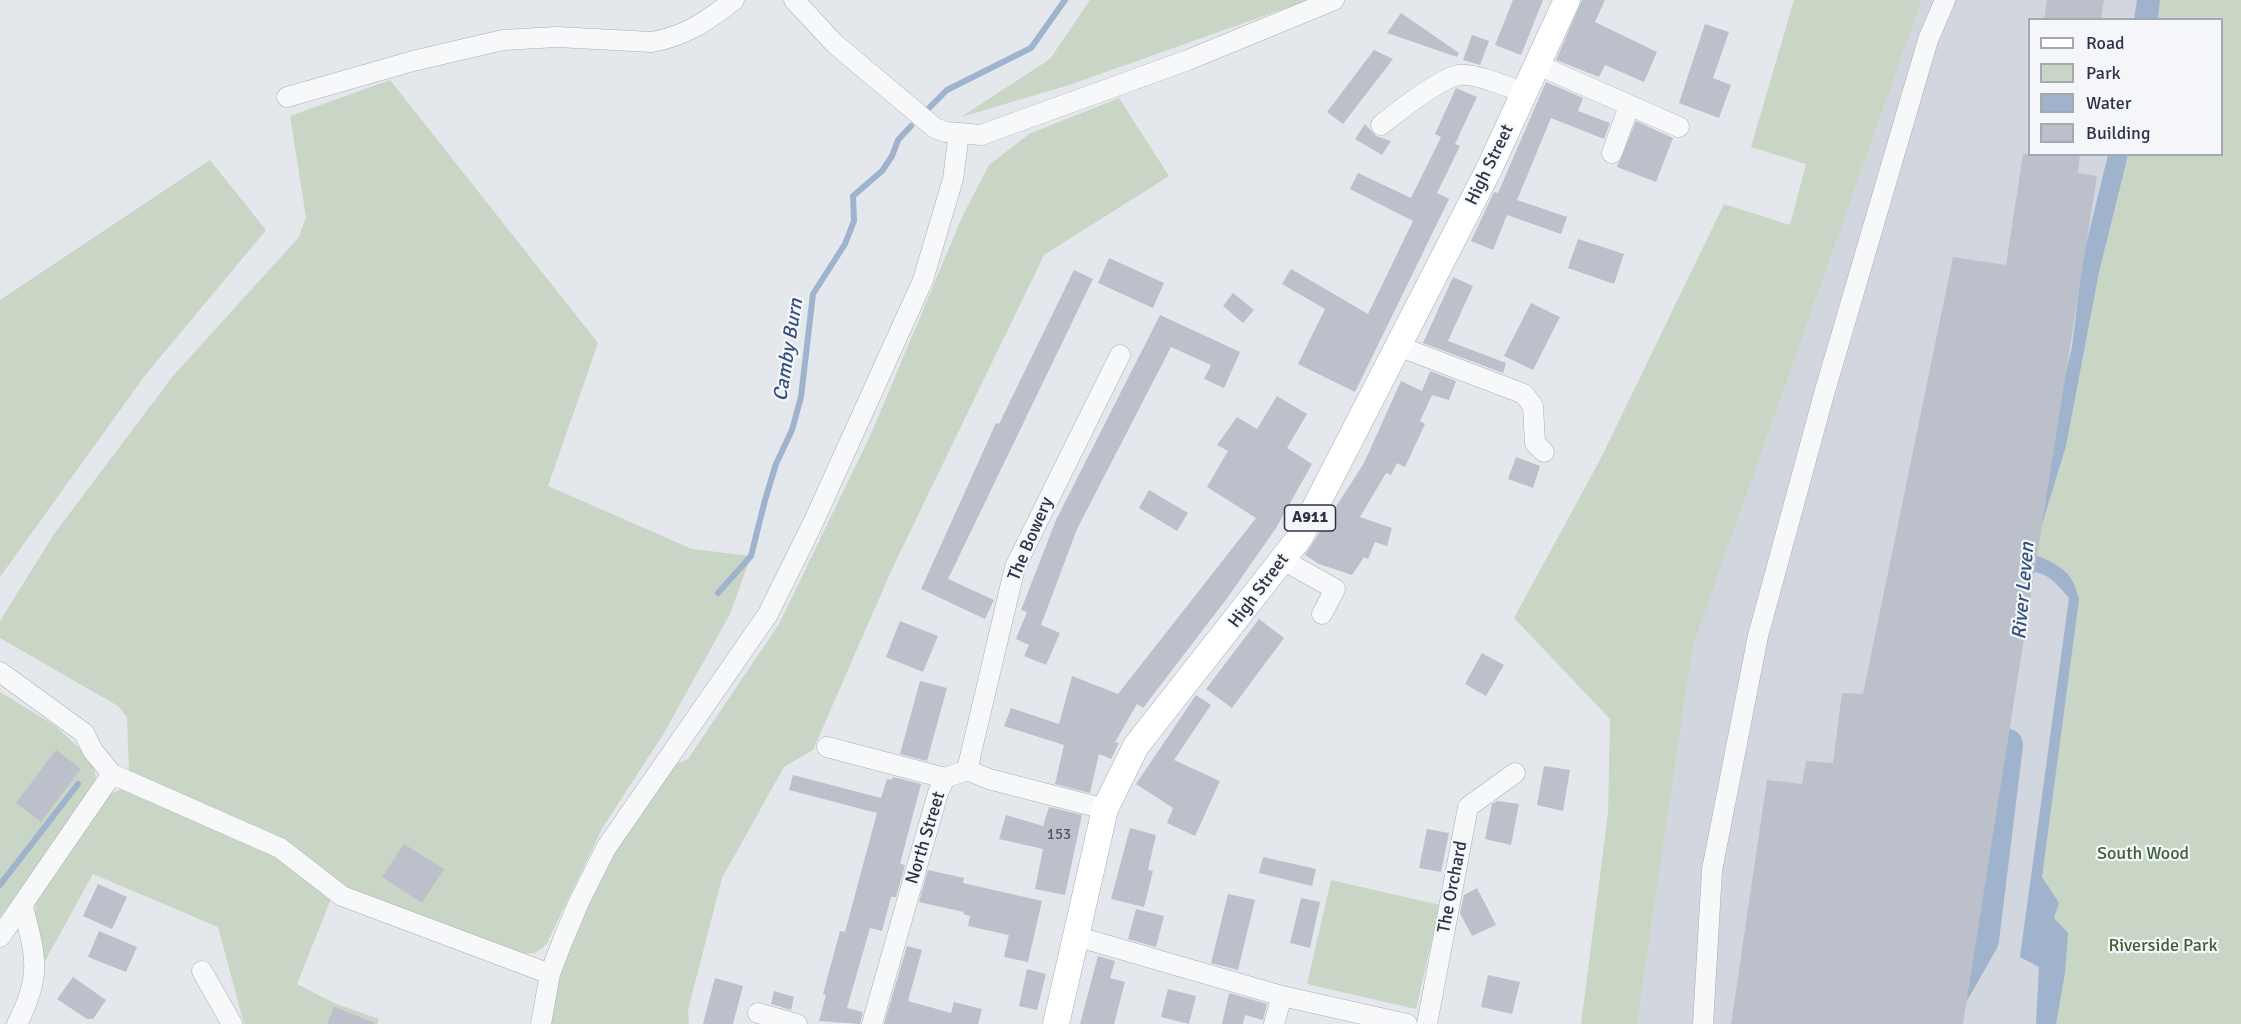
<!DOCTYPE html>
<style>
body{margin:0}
#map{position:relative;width:2241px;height:1024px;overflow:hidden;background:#e4e7ec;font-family:Signika,sans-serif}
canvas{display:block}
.legend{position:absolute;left:2028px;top:18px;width:195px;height:138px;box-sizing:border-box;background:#f4f6f9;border:2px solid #a4a8b1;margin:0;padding:8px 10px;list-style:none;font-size:18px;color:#2b3445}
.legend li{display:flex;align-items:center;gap:12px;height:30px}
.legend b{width:30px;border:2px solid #a4a8b1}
</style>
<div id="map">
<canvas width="2241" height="1024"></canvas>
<ul class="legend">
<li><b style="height:8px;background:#fff"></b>Road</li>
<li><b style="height:16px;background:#c9d6c5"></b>Park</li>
<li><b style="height:16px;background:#9fb4cc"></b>Water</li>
<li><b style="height:16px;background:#bbc0ca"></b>Building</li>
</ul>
</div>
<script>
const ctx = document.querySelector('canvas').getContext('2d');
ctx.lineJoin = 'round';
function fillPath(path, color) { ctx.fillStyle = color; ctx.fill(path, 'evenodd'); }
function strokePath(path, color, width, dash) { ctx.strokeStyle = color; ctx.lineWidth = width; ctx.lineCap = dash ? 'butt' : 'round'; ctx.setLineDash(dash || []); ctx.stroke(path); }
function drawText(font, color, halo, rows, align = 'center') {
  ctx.font = font + ' Signika,sans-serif'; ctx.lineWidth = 4.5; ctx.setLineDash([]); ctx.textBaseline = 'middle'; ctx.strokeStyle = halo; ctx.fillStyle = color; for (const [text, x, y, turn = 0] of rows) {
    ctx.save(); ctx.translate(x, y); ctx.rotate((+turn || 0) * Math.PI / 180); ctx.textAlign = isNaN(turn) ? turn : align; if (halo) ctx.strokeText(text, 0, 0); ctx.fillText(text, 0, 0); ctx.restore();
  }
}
fillPath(new Path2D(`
 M1922 0H2198L2193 19 2030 20V154L2163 155 2074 1024H1637L1693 646Z`), '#d2d6de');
fillPath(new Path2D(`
 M1090 0H1309L1069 85 961 117 1050 59Z
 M1794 0H1922L1693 646 1637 1024H1581L1608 813 1610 719 1514 618 1601 458 1724 204 1790 225 1806 164 1751 147Z
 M2160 0H2241V1024H2056L2065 973V961L2054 918 2059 903 2042 877 2079 600 2033 555 2066 446 2099 272 2128 155 2222 154V20L2158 19Z
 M390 80 598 343 548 486 692 549 751 556 730 614 664 733 603 827 546 945 535 953 521 954 345 887 129 774 127 717 118 706 0 638V621L54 534 173 376 299 237 306 217 290 116Z
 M1119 98 1169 176 1044 255 892 569 813 750 784 767 722 878 688 1010 689 1024H541L563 940 657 772 688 759 779 624 871 434 963 215 989 165 1029 134Z
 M210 160 266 230 146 374 0 577V300Z
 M0 692 54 725 94 761 96 785 0 918Z
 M126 787 278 856 331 899 297 984 334 1003 379 1019 377 1024H244L218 927 93 874 45 961 35 921 36 894 101 798Z
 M1331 880 1440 905 1416 1009 1307 984Z`), '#c9d6c5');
fillPath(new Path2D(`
 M2137 0H2160L2158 19H2134Z
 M2108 155H2128L2099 272 2066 446 2033 554C2060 565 2073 571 2079 600L2042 877 2059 903 2054 918 2068 933 2065 973 2056 1024H2036L2039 967 2020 957 2069 598C2049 574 2042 570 2011 571L2053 426 2072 347 2083 257Z`), '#9fb4cc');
strokePath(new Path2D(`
 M929 108 947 90 1031 48 1065 0
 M718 593 751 556 765 500 776 464 792 430 801 397 813 294 845 244 854 221 853 196 882 171 892 156 898 140 911 126
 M0 885 78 784`), '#9fb4cc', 6);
strokePath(new Path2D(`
 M1938 1024 1945 1005 1982 940 2006 745`), '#9fb4cc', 34);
fillPath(new Path2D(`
 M1513 0H1543L1521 55 1495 45Z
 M1582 0H1605L1595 22 1657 52 1644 82 1605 65 1599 77 1556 60Z
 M2047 0H2104L2101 20H2044Z
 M1401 13 1459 53 1457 57 1387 33Z
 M1705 24 1729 32 1713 78 1731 85 1719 118 1679 103Z
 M1472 35 1489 41 1480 65 1463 60Z
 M1374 50 1393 59 1343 124 1327 112Z
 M1546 82 1583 98 1578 111 1610 123 1604 139 1551 118 1517 200 1567 217 1561 234 1507 215 1493 250 1471 241 1494 192 1498 193Z
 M1456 88 1477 97 1455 144 1460 146 1437 193 1449 199 1355 392 1298 364 1325 309 1282 284 1291 269 1368 314 1413 221 1350 189 1358 173 1411 198 1441 137 1435 134Z
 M1636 121 1673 138 1656 182 1617 167Z
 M1365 124 1376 136 1391 141 1382 155 1355 139Z
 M2023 154H2080L2078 173 2097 176 1963 1024H1731L1767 780 1802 784 1806 761 1833 763 1842 693 1863 694 1953 257 2006 265Z
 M1578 239 1624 254 1614 284 1568 268Z
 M1109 258 1164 283 1153 308 1098 283Z
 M1074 270 1093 279 948 579 994 600 985 619 921 589 996 423 999 424Z
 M1453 277 1473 286 1448 341 1506 363 1503 373 1423 343Z
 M1233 293 1254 310 1243 323 1223 306Z
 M1531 303 1560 317 1533 370 1504 356Z
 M1160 315 1240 352 1224 388 1204 379 1211 365 1171 347 1077 529 1041 625 1060 633 1046 665 1024 656 1029 645 1016 639 1027 612 1021 610 1056 520Z
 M1430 371 1456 381 1449 400 1432 395 1420 421 1425 424 1405 467 1397 463 1391 475 1386 473 1360 517 1392 528 1387 546 1375 542 1368 559 1364 557 1352 575 1319 564 1305 555 1364 463 1401 381 1422 391Z
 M1277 396 1307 414 1287 448 1312 464 1276 528 1228 597 1143 708 1137 704 1115 742 1119 743 1111 759 1099 754 1090 793 1055 784 1064 745 1004 726 1011 708 1059 724 1072 676 1118 694 1256 518 1207 487 1228 451 1217 445 1237 417 1257 429Z
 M1516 457 1540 466 1533 488 1508 479Z
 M1149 490 1188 513 1177 531 1139 508Z
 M1259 619 1284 638 1232 708 1206 689Z
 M900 621 938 636 923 672 886 657Z
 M1482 653 1504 665 1486 696 1465 684Z
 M920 681 947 688 927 761 900 754Z
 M1196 695 1211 705 1174 760 1220 781 1195 836 1167 823 1173 808 1136 784Z
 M56 750 81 769 41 822 16 803Z
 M1544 766 1570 770 1563 811 1537 805Z
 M793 775 881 798 887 779 892 780 893 777 921 784 900 864 905 865 896 897H891L882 931 870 928 847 1008 863 1012 860 1024 819 1021 826 995 823 994 840 931 845 932 877 813 789 790Z
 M1497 801 1519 804 1511 845 1485 839 1492 804Z
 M1049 807 1082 815 1065 895 1035 889 1043 849 999 839 1006 815 1043 826Z
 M1130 828 1156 835 1148 870 1153 871 1144 907 1111 899Z
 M1427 829 1449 833 1441 872 1419 868Z
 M404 844 444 869 422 903 382 877Z
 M1263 857 1316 869 1312 886 1259 873Z
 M928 870 964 878 963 883 1042 901 1028 962 1004 957 1009 935 968 926 970 916 963 914 964 912 919 902Z
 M98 884 127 897 112 929 83 916Z
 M1477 888 1496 925 1472 936 1460 913 1464 895Z
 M1228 894 1255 900 1238 970 1211 963Z
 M1301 898 1320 902 1310 948 1290 943Z
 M1136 909 1164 916 1156 947 1128 939Z
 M99 931 137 947 126 972 88 957Z
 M907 946 922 950 908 1001 951 1013 954 1002 982 1009 978 1024H884Z
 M1098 956 1115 961 1110 978 1125 982 1114 1024H1080Z
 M1027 969 1046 974 1037 1010 1019 1006Z
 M1488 975 1520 982 1512 1014 1481 1007Z
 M73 977 106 1000 93 1019H87L57 999Z
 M715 978 743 986 733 1024H703Z
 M1168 989 1196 996 1189 1024 1161 1017Z
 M774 991 794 997 791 1010 771 1004Z
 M1229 993 1267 1004 1263 1020 1245 1015 1243 1024H1222Z
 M334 1007 375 1023V1024H327Z`), '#bbc0ca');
const minor = new Path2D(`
 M794 0 835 44 935 128 946 132 981 135 1188 60 1334 0
 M1538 65 1679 127
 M287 97 413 61 503 40 557 37 652 42C686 36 707 21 734 0
 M1381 125C1396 113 1440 78 1459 75 1475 73 1510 87 1525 94
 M1612 153 1629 106
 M1398 346 1524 394 1533 406 1535 443 1544 452
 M1283 560 1335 589 1322 614
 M0 672 84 733 93 751 112 774 280 848 342 896 550 974
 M827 747 945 778
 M967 770 1015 567 1120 355
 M1075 936 1282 996 1407 1024
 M0 937 112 774
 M202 971 232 1024
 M758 1013 797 1024
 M17 1024C42 976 36 957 23 907
 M541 1024 550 974 563 940 579 902 606 848 768 614 813 523 923 280 953 179 959 133
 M872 1024 938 793 945 778 967 770 989 779 1105 809
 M1274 1024 1282 996
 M1427 1024 1468 807 1515 773
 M1703 1024 1712 870 1758 636 1824 394 1928 40 1945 0`);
const major = new Path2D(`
 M1056 1024 1105 809 1136 746 1300 537 1489 169 1567 0`);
strokePath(minor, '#a9aeb7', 21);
strokePath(major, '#a3abb8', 27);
strokePath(minor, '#f7f8fa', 20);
strokePath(major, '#fff', 26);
drawText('15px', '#4f5766', null, [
 ["153",1059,835]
]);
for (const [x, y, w] of [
 [1310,518,51]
]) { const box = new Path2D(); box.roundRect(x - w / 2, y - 13, w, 26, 4.5); ctx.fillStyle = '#f4f6f9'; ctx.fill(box); strokePath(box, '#2b3445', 1.5); }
drawText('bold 16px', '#2b3445', null, [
 ["A911",1310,518]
]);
drawText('18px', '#2b3445', '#f4f6f9', [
 ["High Street",1490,165,-64],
 ["The Bowery",1031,539,-67],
 ["High Street",1259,591,-53],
 ["North Street",926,838,-73],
 ["The Orchard",1453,887,-79]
]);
drawText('18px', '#3f6138', '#f4f6f9', [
 ["South Wood",2143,854],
 ["Riverside Park",2163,946]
]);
drawText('italic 20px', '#34527a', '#f4f6f9', [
 ["Camby Burn",789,350,-81],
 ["River Leven",2024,591,-85]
]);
</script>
